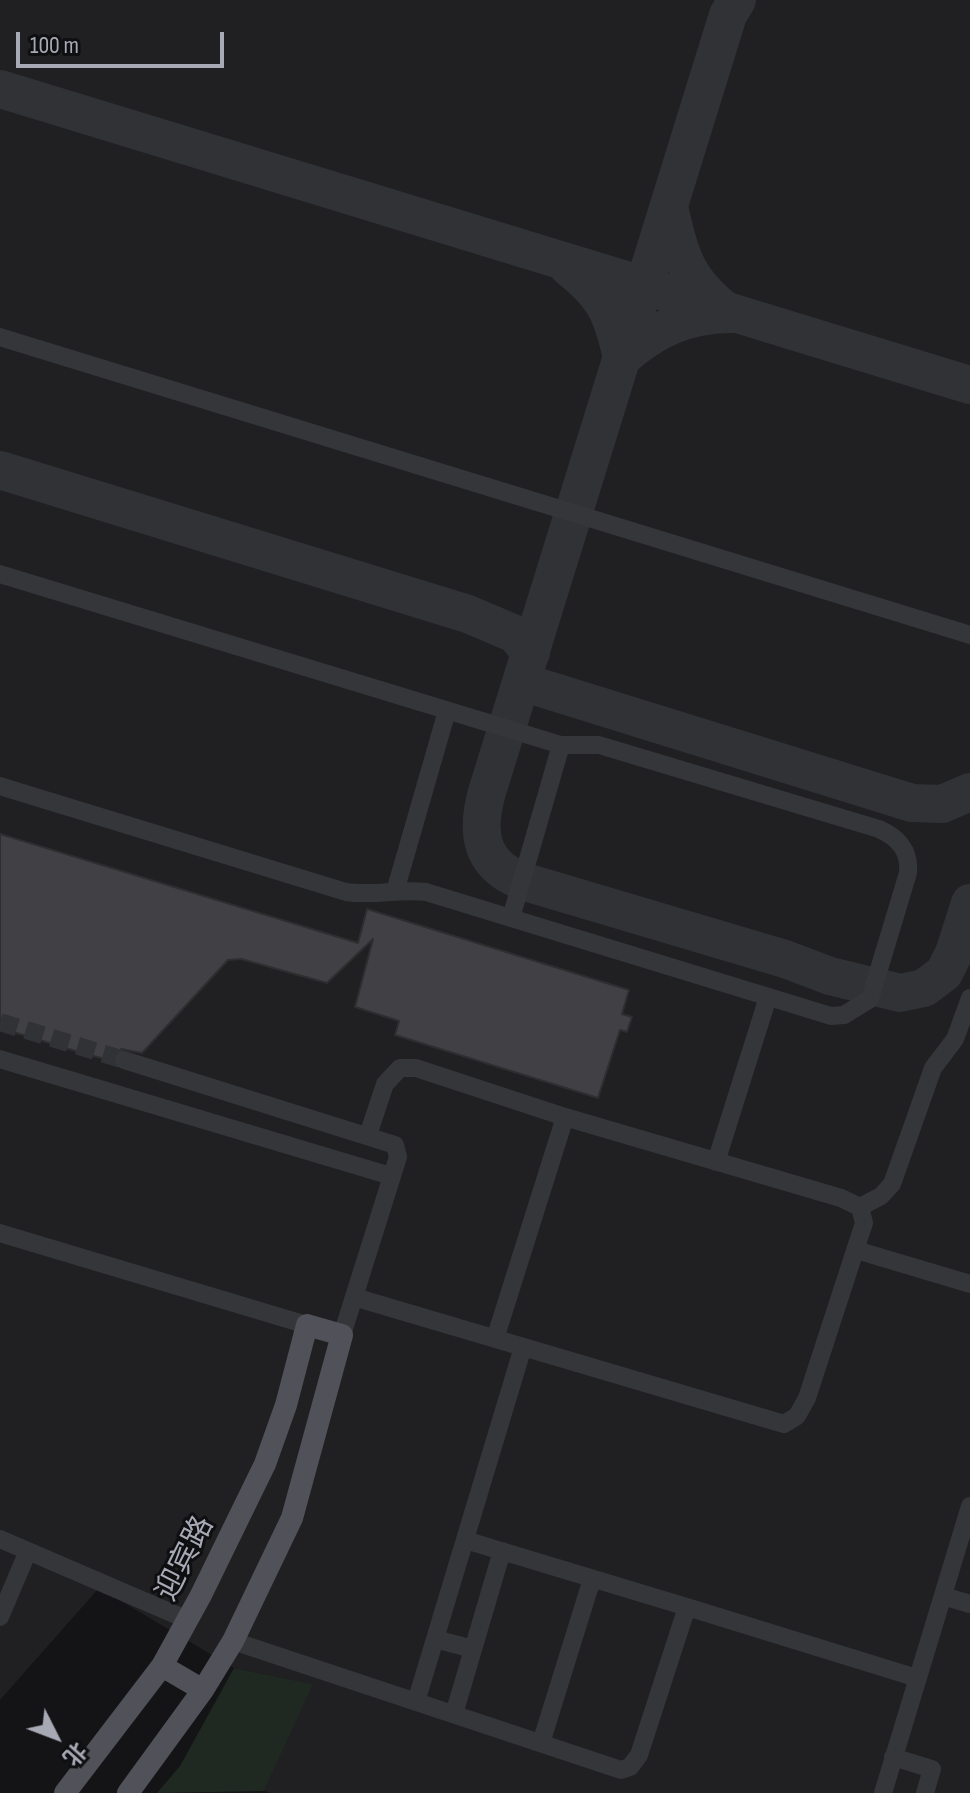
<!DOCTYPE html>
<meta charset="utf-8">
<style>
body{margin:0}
#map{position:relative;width:970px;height:1793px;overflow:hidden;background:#141416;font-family:"Sofia Sans Condensed","Noto Sans SC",sans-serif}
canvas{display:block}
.north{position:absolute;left:16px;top:1697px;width:80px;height:80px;-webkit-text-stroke:6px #0f0f11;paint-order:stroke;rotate:132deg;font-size:22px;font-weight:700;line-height:32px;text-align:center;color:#a7aab5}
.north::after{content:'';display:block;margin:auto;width:28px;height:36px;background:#a7aab5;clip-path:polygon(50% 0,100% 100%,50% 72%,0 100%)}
.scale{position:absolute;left:16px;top:32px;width:208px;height:36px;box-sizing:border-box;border:4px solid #a7aab5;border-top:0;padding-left:10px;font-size:24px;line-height:28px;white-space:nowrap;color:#a7aab5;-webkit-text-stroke:6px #0f0f11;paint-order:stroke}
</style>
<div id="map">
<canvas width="970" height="1793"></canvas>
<div class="north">北</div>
<div class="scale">100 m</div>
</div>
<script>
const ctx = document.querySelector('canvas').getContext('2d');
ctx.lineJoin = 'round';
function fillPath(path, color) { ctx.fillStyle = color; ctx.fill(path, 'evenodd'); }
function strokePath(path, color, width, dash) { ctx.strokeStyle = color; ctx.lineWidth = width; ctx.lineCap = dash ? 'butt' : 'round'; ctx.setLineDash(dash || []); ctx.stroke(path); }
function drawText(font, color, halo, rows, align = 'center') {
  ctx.font = font + ' "Sofia Sans Condensed","Noto Sans SC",sans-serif'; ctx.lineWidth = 6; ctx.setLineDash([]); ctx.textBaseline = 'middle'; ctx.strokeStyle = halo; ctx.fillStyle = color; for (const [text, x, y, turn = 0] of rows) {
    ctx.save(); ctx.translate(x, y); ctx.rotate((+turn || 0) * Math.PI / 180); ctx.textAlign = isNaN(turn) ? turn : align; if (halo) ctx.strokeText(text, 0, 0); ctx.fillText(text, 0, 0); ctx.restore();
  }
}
fillPath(new Path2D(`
 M0 0H970V1793H271L264 1791 312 1684 234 1668 99 1588 0 1700Z`), '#202022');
fillPath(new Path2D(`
 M234 1668 313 1684 264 1791 157 1793 180 1766Z`), '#202822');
strokePath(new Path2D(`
 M737 0 728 15 487 792C476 831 479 864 522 881L785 959 830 976 900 993 924 988 944 973 954 953 970 903
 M0 89 970 385
 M568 267C605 296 612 313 622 358 655 329 685 315 730 314 686 281 681 258 669 207
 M0 470 468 614 515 634 531 653
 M522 682 912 803 942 804 970 792`), '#313236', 38);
const building = new Path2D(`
 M0 834 358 943 367 909 629 990 622 1014 632 1017 627 1032 620 1030 598 1098 395 1035 399 1021 355 1007 373 939 327 983 241 959 228 960 142 1053 121 1049 112 1061 79 1052 0 1028Z`);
fillPath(building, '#414145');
strokePath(building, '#2e2e31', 2);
strokePath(new Path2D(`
 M0 1022 124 1060`), '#313236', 18, [18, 9]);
strokePath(new Path2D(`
 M0 337 970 635
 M0 574 561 745H599L879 829C899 838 910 851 908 873L870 999 844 1015 831 1016 426 892C398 889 374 896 346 892L0 786
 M396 888 447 711
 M511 918 561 745
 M0 1059 391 1176
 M124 1060 395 1145 398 1157 342 1335
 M716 1162 768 997
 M860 1207 881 1196 892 1184 933 1068 955 1039 970 998
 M0 1233 307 1325
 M856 1250 970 1284
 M354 1297 784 1424 797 1416 807 1398 864 1223 860 1207 841 1198 565 1117 416 1068H400L385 1084 368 1135
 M495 1339 565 1117
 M0 1539 188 1620
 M465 1540 687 1607
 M943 1596 970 1604
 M0 1617 28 1551
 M435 1639 473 1649
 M233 1641 621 1770 630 1767 639 1755 687 1607 917 1678
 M416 1702 523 1347
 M454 1714 502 1551
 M541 1743 592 1579
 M893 1757 932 1769 925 1793
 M883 1793 970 1506`), '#35363a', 18);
strokePath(new Path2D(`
 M162 1666 203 1690
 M65 1793 162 1666 201 1595 265 1464 286 1405 307 1325 342 1335 292 1518 233 1641 203 1690 128 1793`), '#515259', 22);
drawText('30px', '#a7aab5', '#0f0f11', [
 ["迎宾路",186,1559,-63]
]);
</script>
